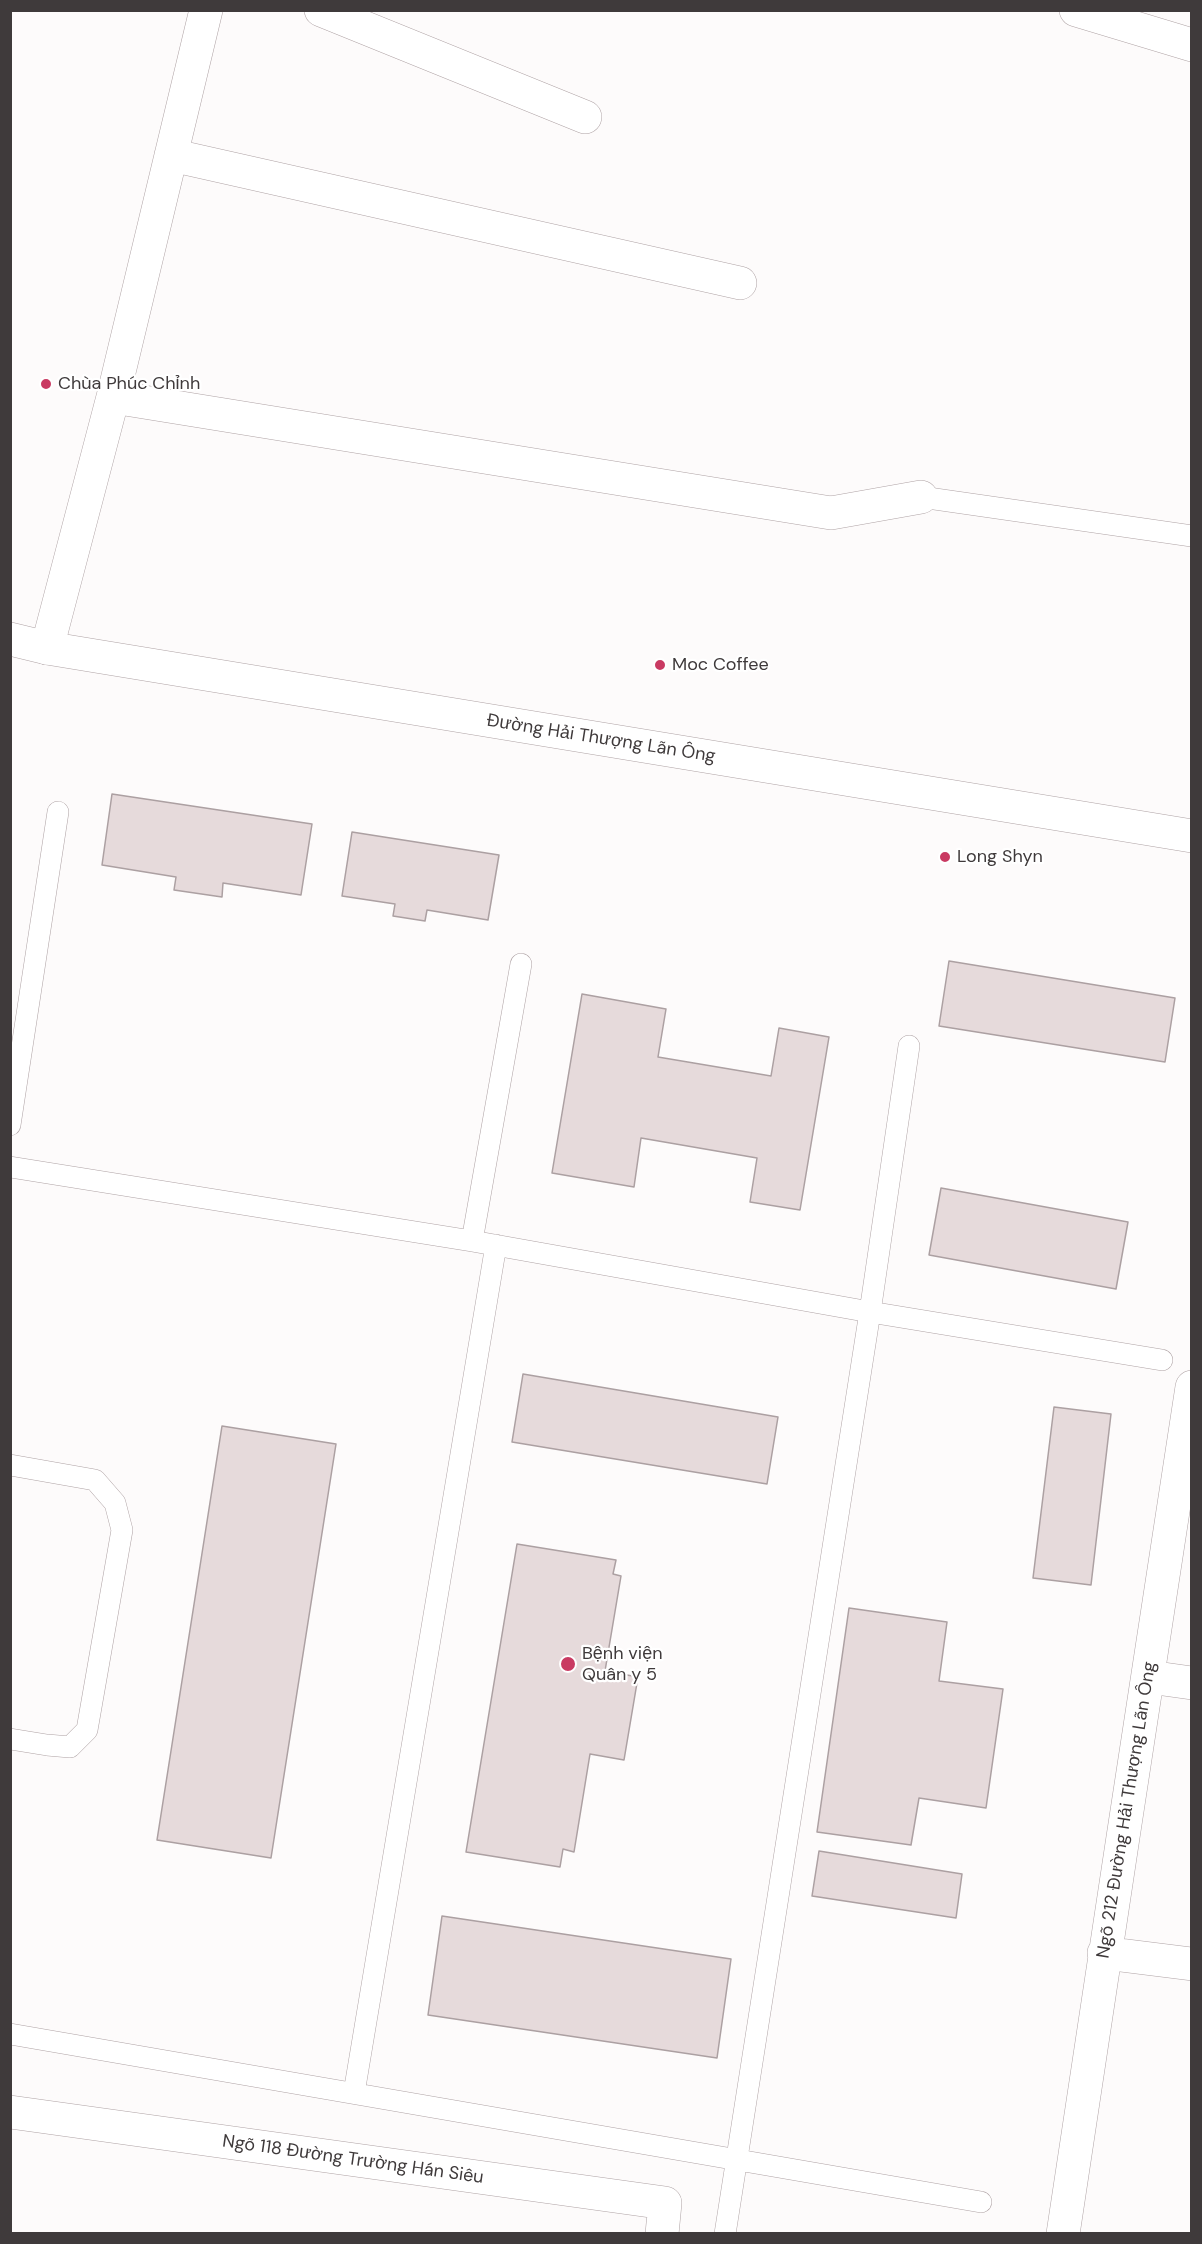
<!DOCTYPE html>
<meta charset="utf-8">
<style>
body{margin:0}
#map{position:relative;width:1202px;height:2244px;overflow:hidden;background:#fdfbfb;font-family:"DM Sans",sans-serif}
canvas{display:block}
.frame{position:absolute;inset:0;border:12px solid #3f3a3b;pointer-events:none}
</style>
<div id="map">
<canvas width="1202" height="2244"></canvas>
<div class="frame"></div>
</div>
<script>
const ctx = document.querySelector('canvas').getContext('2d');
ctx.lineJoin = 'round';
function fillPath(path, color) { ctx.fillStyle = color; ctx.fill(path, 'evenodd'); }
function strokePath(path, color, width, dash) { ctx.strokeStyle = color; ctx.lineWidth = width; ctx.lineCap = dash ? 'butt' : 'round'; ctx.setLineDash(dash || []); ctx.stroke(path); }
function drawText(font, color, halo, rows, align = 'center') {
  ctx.font = font + ' "DM Sans",sans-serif'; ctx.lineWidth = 4.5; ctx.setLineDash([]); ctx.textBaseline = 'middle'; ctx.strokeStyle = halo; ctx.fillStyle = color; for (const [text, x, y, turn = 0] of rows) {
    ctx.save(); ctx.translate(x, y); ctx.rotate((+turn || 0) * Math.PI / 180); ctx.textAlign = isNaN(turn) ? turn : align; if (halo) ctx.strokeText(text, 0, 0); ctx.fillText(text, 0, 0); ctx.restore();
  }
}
const building = new Path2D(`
 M112 794 312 824 301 895 223 883 222 897 174 890 176 877 102 865Z
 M352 832 499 855 488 920 427 910 425 921 393 916 395 904 342 896Z
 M949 961 1175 998 1165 1062 939 1026Z
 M582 994 666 1009 658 1057 771 1076 779 1028 829 1037 800 1210 750 1202 757 1158 641 1138 634 1187 552 1173Z
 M941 1188 1128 1222 1116 1289 929 1255Z
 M523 1374 778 1417 767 1484 512 1442Z
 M1054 1407 1111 1414 1091 1585 1033 1578Z
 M222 1426 336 1444 271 1858 157 1840Z
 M517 1544 616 1560 613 1574 621 1576 605 1671 638 1677 624 1760 590 1754 574 1852 563 1849 560 1867 466 1852Z
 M849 1608 947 1622 939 1681 1003 1689 986 1808 919 1798 911 1845 817 1832Z
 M819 1851 962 1874 956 1918 812 1896Z
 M442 1916 731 1959 717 2058 428 2015Z`);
fillPath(building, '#e6dadb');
strokePath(building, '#aca0a2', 1.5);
const lane = new Path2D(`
 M921 497 1192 536
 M10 1125 58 812
 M10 1167 472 1241 870 1312 1162 1360
 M472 1241 521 964
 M10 1465 95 1480 115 1503 122 1530 87 1730 70 1747 47 1745 10 1739
 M10 2034 981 2202
 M354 2093 496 1245
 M725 2234 870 1312 909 1046`);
const street = new Path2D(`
 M321 10 585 117
 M1076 10 1192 45
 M171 155 740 283
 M113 397 831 513 921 497
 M47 648 113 397 206 10
 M1149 1677 1192 1683
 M1104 1953 1192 1964
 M10 2112 665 2203 662 2234
 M1063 2234C1104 1951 1150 1670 1192 1387`);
const secondary = new Path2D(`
 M10 639 47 648 1192 836`);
strokePath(lane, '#afa3a5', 22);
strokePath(street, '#afa3a5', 34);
strokePath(secondary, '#afa3a5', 34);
strokePath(lane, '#fff', 21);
strokePath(street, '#fff', 33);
strokePath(secondary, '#fff', 33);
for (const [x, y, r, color] of [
 [46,384,6,"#c93a62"],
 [660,665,6,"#c93a62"],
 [945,857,6,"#c93a62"],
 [568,1664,8,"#c93a62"]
]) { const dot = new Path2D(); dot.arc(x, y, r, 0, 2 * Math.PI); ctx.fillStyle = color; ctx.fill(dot); strokePath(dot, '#fff', 2); }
drawText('18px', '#3f3a3b', '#fff', [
 ["Chùa Phúc Chỉnh",58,384],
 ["Moc Coffee",672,665],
 ["Long Shyn",957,857],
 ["Bệnh viện",582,1654],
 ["Quân y 5",582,1675]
], 'left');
drawText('18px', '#3f3a3b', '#fff', [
 ["Đường Hải Thượng Lãn Ông",601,739,9],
 ["Ngõ 212 Đường Hải Thượng Lãn Ông",1127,1810,-81],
 ["Ngõ 118 Đường Trường Hán Siêu",353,2160,8]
]);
</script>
